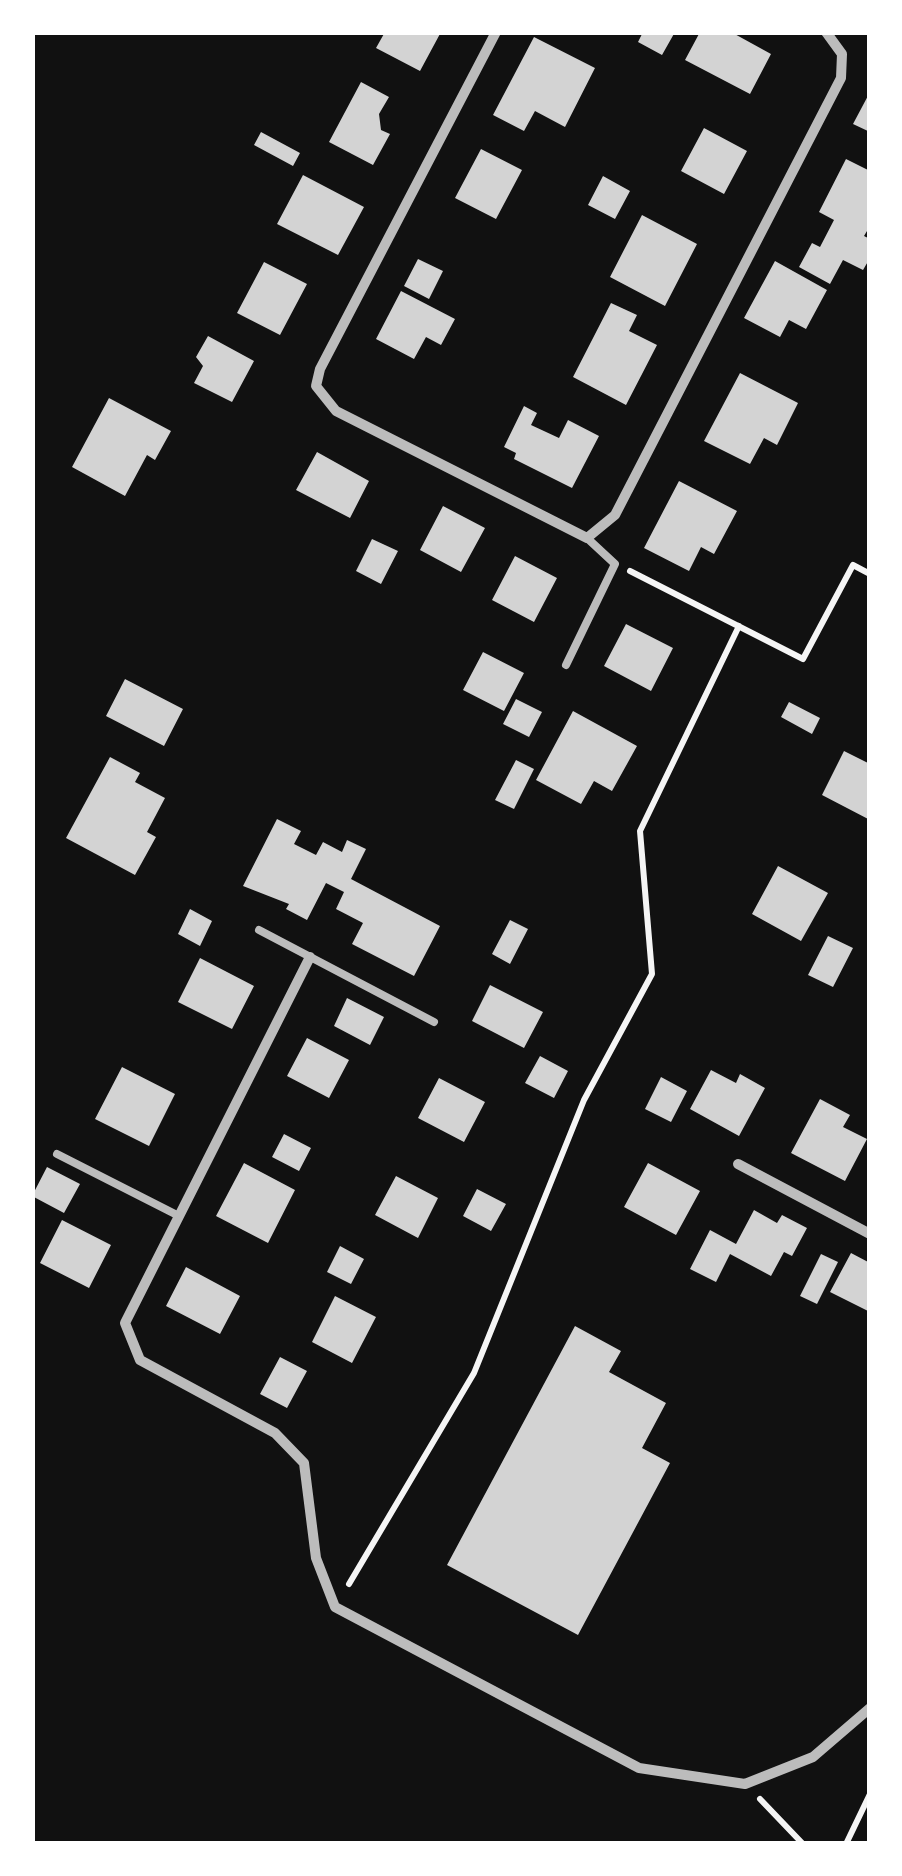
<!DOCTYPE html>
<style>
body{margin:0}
#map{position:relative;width:902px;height:1876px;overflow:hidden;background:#111;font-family:Georgia,serif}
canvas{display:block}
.frame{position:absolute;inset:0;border:35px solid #fff;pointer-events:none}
</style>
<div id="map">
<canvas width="902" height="1876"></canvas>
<div class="frame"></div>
</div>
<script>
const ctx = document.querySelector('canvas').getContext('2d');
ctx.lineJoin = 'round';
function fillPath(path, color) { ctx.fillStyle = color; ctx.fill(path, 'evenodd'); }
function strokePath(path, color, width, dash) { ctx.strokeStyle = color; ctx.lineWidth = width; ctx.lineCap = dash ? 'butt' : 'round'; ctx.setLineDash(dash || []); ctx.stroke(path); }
fillPath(new Path2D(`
 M385 32H441L420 71 376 48Z
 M643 32H675L662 55 638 42Z
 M700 32H731L771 54 750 94 685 60Z
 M534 37 595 68 565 127 535 111 524 131 493 115Z
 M361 82 389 97 379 114 381 130 390 134 373 165 329 142Z
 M870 92V132L853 124Z
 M704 128 747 151 724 194 681 171Z
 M261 132 300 153 293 166 254 145Z
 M481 149 522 170 496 219 455 198Z
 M846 159 870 171V226L864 236 870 239V258L863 270 843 260 830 284 799 267 812 243 820 247 834 220 819 212Z
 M303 175 364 207 338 255 277 224Z
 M603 176 630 191 615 219 588 205Z
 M642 215 697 244 665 306 610 277Z
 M418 259 443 271 429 299 404 286Z
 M775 261 827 290 806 329 789 320 780 337 744 318Z
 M264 262 307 284 280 335 237 313Z
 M401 291 455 319 441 345 426 337 414 359 376 339Z
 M611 303 637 315 629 331 657 345 626 405 573 377Z
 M208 336 254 361 232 402 194 383 203 366 196 357Z
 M740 373 798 403 777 445 764 438 750 464 704 441Z
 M109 398 171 431 155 460 147 455 125 496 72 467Z
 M524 406 537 413 531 425 559 438 568 420 599 436 572 488 514 459 516 453 504 447Z
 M317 452 369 481 350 518 296 490Z
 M679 481 737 511 714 554 701 547 689 571 644 548Z
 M443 506 485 528 461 572 420 550Z
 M372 539 398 551 381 584 356 571Z
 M515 556 557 578 534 622 492 600Z
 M626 624 673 648 651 691 604 666Z
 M483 652 524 673 504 711 463 690Z
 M125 679 183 709 164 746 106 716Z
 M516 699 542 712 529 737 503 724Z
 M789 702 820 718 812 734 781 717Z
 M573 711 637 746 612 791 594 781 581 804 536 780Z
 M844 751 870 764V820L822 795Z
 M110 757 140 773 135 782 165 798 147 832 156 837 135 875 66 838Z
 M516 760 534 769 514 809 495 800Z
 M277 819 301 831 294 844 316 855 323 842 342 852 347 840 366 849 351 879 440 926 414 976 352 944 363 923 336 909 344 892 326 883 307 920 286 909 289 904 243 886Z
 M778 866 828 893 801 941 752 914Z
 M190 909 212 921 200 946 178 934Z
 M510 920 528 929 510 964 492 954Z
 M828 936 853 948 833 987 808 975Z
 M200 958 254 986 232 1029 178 1002Z
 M490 985 543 1012 524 1048 472 1021Z
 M347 998 384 1017 370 1045 334 1026Z
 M307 1038 349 1060 329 1098 287 1076Z
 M540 1056 568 1071 554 1098 525 1083Z
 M122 1067 175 1094 149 1146 95 1119Z
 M711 1070 736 1083 740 1074 765 1088 739 1136 690 1109Z
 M661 1077 687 1091 671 1122 645 1109Z
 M439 1078 485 1102 464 1142 418 1118Z
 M820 1099 850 1115 843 1127 867 1139 845 1181 791 1153Z
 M284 1134 311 1148 299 1171 272 1157Z
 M244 1163 295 1190 268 1243 216 1216Z
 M648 1163 700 1191 676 1235 624 1207Z
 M47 1167 80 1184 64 1213 32 1196Z
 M396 1176 438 1198 418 1238 375 1215Z
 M477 1189 506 1204 491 1231 463 1216Z
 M754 1210 777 1223 782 1215 807 1228 792 1256 784 1252 771 1276 730 1254 716 1282 690 1269 710 1230 736 1244Z
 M62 1220 111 1245 89 1288 40 1263Z
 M340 1246 364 1259 351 1284 327 1272Z
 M851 1253 870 1263V1312L830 1292Z
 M821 1254 838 1262 817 1304 800 1296Z
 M186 1267 240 1296 220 1334 166 1306Z
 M335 1296 376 1317 352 1363 312 1342Z
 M575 1326 621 1351 609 1372 666 1403 642 1448 670 1463 578 1635 447 1565Z
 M280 1357 307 1371 287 1408 260 1394Z`), '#d3d3d3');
strokePath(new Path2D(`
 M630 571 803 659 853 565 870 574
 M349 1584 474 1373 584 1100 652 974 640 831 739 626
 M760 1799 803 1844
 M846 1844 870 1794`), '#f5f5f5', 6);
strokePath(new Path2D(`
 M566 665 615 564 587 538
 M259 930 434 1022
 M57 1154 179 1216`), '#bcbcbc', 8);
strokePath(new Path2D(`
 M496 32 320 369 316 386 336 411 587 538 615 515 841 78 842 54 826 32
 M310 957 125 1323 140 1360 275 1433 304 1463 316 1558 335 1607 639 1768 745 1784 813 1757 870 1708
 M738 1164 870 1234`), '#bcbcbc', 10);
</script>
